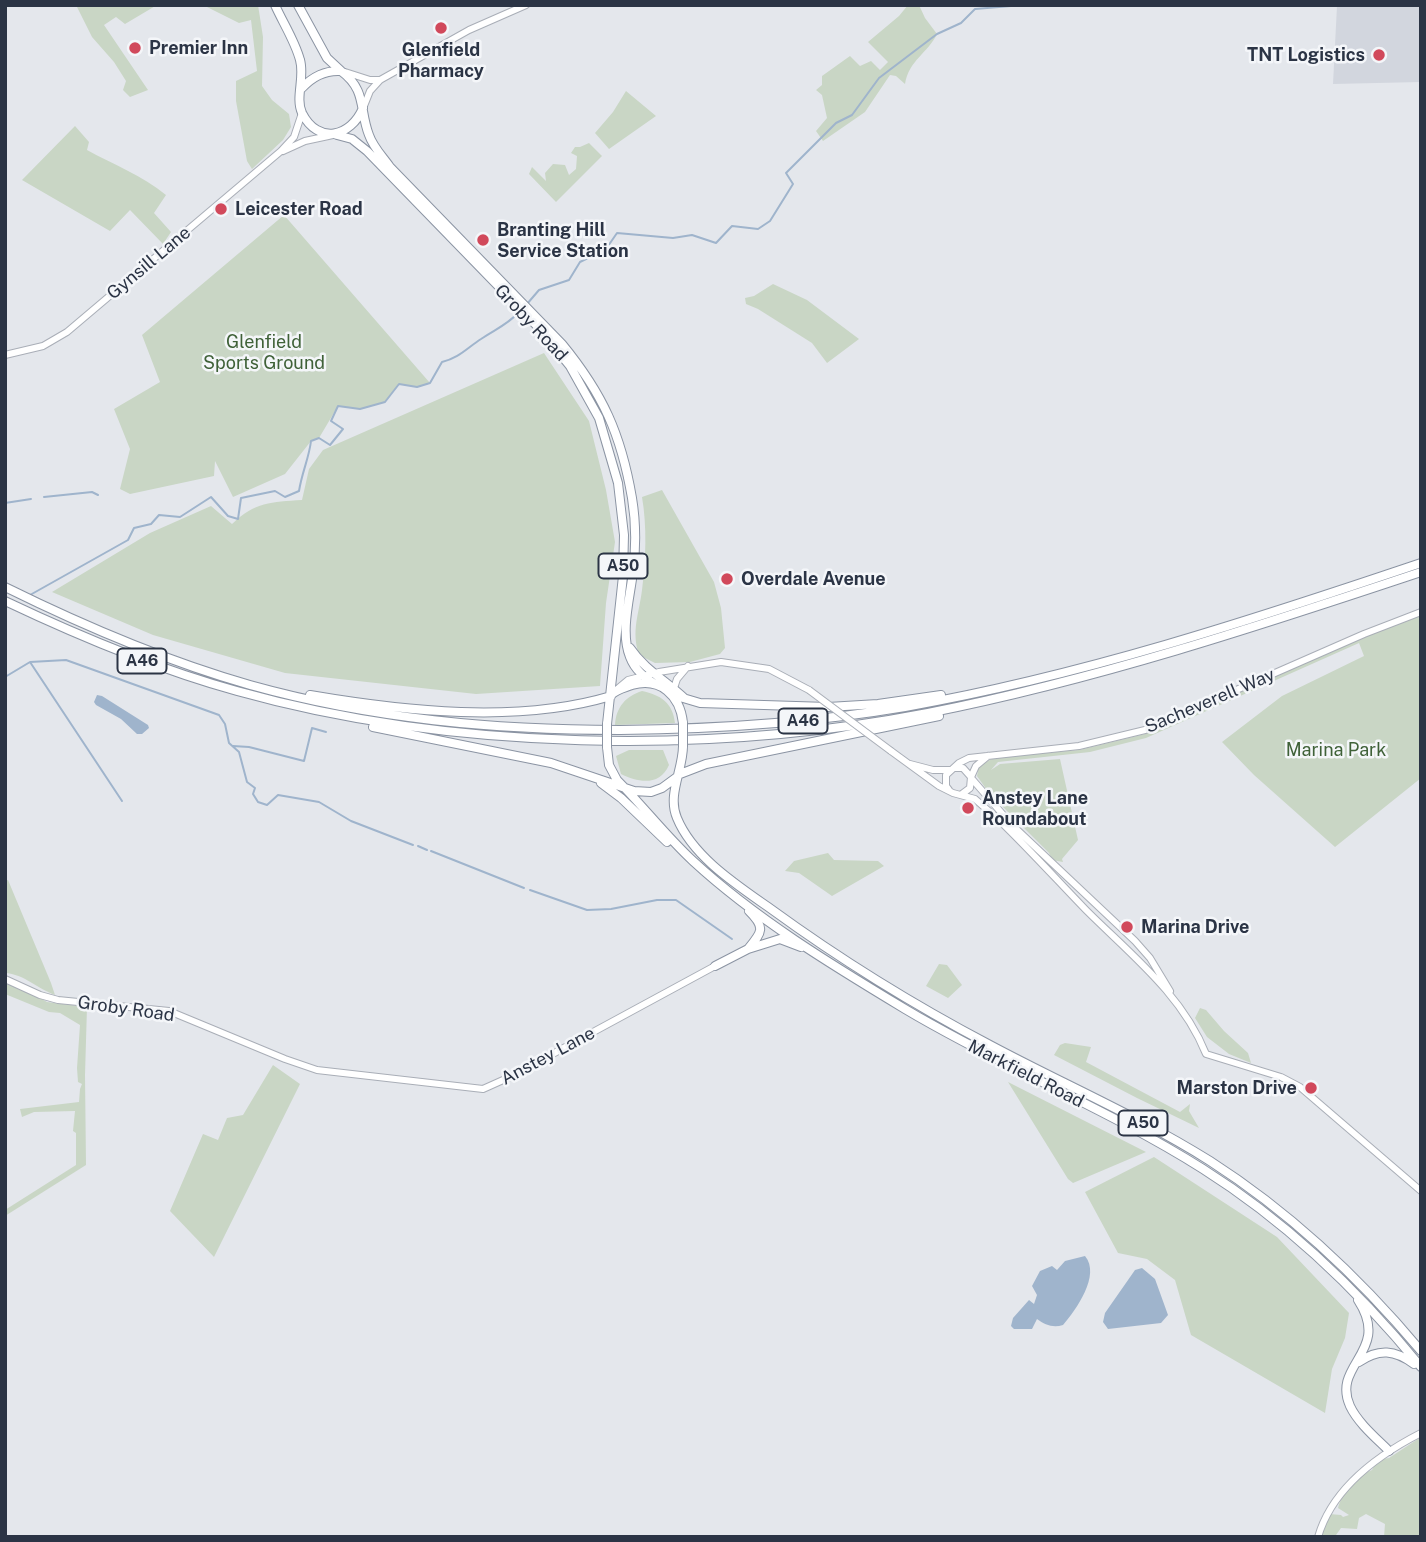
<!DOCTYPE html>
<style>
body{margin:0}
#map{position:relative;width:1426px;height:1542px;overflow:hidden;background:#e4e7ec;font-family:"Public Sans",sans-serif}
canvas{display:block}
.frame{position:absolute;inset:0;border:7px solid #2b3445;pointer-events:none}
</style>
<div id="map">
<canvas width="1426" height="1542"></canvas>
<div class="frame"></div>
</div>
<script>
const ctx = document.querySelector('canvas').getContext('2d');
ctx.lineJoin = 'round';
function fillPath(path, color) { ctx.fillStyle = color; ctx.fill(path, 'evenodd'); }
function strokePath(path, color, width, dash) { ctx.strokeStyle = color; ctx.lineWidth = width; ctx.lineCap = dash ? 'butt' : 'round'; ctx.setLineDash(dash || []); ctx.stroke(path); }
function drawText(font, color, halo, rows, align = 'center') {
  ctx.font = font + ' "Public Sans",sans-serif'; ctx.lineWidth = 5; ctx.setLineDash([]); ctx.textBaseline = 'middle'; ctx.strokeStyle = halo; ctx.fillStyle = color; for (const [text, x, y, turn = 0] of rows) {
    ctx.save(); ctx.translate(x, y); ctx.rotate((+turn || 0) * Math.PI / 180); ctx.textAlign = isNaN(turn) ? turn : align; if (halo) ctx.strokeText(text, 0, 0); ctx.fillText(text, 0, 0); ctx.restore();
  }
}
fillPath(new Path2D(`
 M1337 6 1421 7V82L1333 84Z`), '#d2d6de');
fillPath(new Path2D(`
 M76 5H157L125 24 116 17 104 25 148 90 130 97 123 90 126 81 114 62 92 37Z
 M203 5H258L263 37 262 86 272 100 289 114 291 127 283 140 252 169 247 161 236 101V81L257 71 251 20 239 23Z
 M908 5H919L925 18 937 34C928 53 909 60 905 84L896 76 890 75 865 112 823 141 816 131 827 118 822 95 816 90 822 85V76L850 56 860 66 871 61 880 70 888 62 868 42 899 16Z
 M626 91 656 116 609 149 595 133 613 112Z
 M75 126 89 142 87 150C114 165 142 175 166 195L154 213 171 232 163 244 130 210 110 231 22 180Z
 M589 143 602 156 556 202 529 174 532 167 546 181 545 173 553 164 565 165 569 175 576 169 577 156 571 153 575 147H580Z
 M284 215 430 383 417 387 399 384 385 402 360 409 338 406 319 438 311 441 285 474 233 497 215 461 214 476 130 494 120 489 130 449 114 409 160 382 142 335Z
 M773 284 807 300 859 339 827 363 812 343 758 309 746 304 745 298 754 296Z
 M544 353 589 421 606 490 615 542 606 603 600 686 476 694 285 673 153 635 52 592 150 533 211 506 232 524C255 502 271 502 302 500L309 469 323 450Z
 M662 490 714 582 721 608 725 648 720 654 690 662 655 663 639 655C631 631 639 614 642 590 646 560 647 526 642 497Z
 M1421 615V778L1335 847 1254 775 1222 742 1282 696 1364 656 1359 643 1146 738 1090 752 998 762 991 770 1000 764 1060 759 1078 840 1062 859 1063 862 1052 860 1049 853 989 793 977 776 979 766 995 757 1079 750 1145 734 1357 640Z
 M642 691C661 695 673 703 675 723L615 725C616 707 626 696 642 691Z
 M629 750H663L669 765C660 786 639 783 621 774L616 756Z
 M828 853 834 860 878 861 884 866 832 896 799 873 785 871 794 861Z
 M8 880 51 983 55 995C38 989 24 974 5 973V881Z
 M939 964 947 965 962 985 948 998 926 986Z
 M5 982 21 987 47 1002 87 1007 85 1075 86 1165 5 1216V1210L76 1165V1133L73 1131 75 1111 34 1112 22 1117 20 1109 79 1102 80 1089 82 1084 78 1082 77 1068 80 1025 60 1013 49 1012 5 994Z
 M1200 1008 1206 1010 1224 1031 1248 1053 1251 1063 1229 1054 1207 1037 1195 1018Z
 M1065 1043 1091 1047 1086 1062 1180 1112 1190 1104 1189 1111 1199 1128 1137 1098 1054 1055 1060 1045Z
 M273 1065 300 1084 214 1257 170 1211 203 1134 218 1140 227 1118 243 1115Z
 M1008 1082 1146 1152 1073 1183 1068 1179Z
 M1154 1157 1277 1237 1349 1313 1345 1338 1332 1369 1325 1413 1191 1335 1175 1280 1147 1259 1118 1253 1085 1192Z
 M1421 1437V1537H1384L1385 1524 1366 1514 1359 1518 1357 1529 1341 1528 1336 1535 1321 1537 1329 1514 1341 1515 1343 1517 1349 1515 1338 1508C1342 1493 1356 1476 1372 1470L1377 1460 1389 1458Z`), '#c9d6c5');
fillPath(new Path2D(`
 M97 695 102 696 148 725 149 728 142 734H137L121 719 96 705 94 702Z
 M1085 1256C1101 1275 1076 1310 1063 1325 1053 1328 1045 1325 1037 1319L1032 1329H1014L1011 1326 1013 1318 1029 1300 1034 1304 1037 1295 1032 1286 1040 1271 1052 1266 1057 1270 1065 1261Z
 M1142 1268 1155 1279 1168 1315 1161 1323 1108 1329 1103 1322 1105 1313 1135 1270Z`), '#9fb4cc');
strokePath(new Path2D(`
 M527 304 539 290 569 280 580 262 606 249 617 233 673 238 692 235 716 243 732 226 758 229 770 221 793 184 786 173 836 123 852 115 879 78 937 34 961 23 975 9 1023 5
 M44 497 92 492 98 495
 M5 503 31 499
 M30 595 128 540 134 528 151 524 159 515 180 517 211 497 228 516 238 519 241 498 275 491 285 497 299 491C302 472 309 458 311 441L319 438 330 445 343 429 331 421 338 406 360 409 385 402 399 384 417 387 430 383 442 362C459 358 467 348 481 339 494 330 507 325 518 313
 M30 662 122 801
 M5 677 30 662 66 660 219 715 225 724 229 743 239 752 247 782 255 788 253 794 258 802 267 805 278 795 319 802 351 821 413 845
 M233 746 249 747 304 761 312 728 326 732
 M418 846 427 850
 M431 851 524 888
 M530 890 587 910 611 909 657 900H676L732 939`), '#9fb4cc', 2);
const secondary = new Path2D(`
 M345 72 370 80H380
 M364 106 370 91 380 80 469 30 526 5
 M283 151 305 141 333 135
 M5 355 43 346 67 332 281 151 294 137 302 113
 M616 690 628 680 659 672 721 662 769 669 809 690
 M673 691 677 679 688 666
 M891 751 939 786 953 793 975 799 1000 821C1029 849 1057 880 1086 910 1130 954 1182 994 1206 1054L1281 1077 1300 1087 1421 1191
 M910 764 933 770H950
 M955 768H963L971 777 970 788 962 794
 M971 777 976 766 988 756
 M972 779 1012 825 1135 941 1150 958 1170 991
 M949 790 946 786V775L959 763 969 758 1079 746 1145 730 1364 634 1421 612
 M5 979 40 995 58 1000 169 1011 285 1059 317 1070 483 1089 512 1076 715 966
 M1318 1537C1332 1489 1378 1455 1421 1433`);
const highway = new Path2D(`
 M275 5C283 23 295 41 300 60 305 77 295 98 302 113 318 145 351 137 363 108
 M298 5 327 58 341 71
 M302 88C312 77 326 70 341 71 367 90 359 110 369 135 373 147 383 157 390 167L562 344C603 394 621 434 632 498 636 522 636 548 633 572 630 598 620 632 630 657 635 670 644 677 655 684
 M337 135 352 139 367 151 540 329 570 366 599 418 618 483 624 535 623 576 607 724
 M5 587C84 626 166 661 250 685 372 719 495 730 620 730 716 729 811 723 905 707 1081 676 1252 620 1421 563
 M5 601C81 637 157 669 237 691 451 751 710 755 928 713 1095 680 1259 626 1421 572
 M630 648C644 669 666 681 684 698
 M310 695C404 711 518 724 611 696
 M611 695C617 689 624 688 632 685 660 677 680 695 683 723
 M673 695 700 703 828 707 878 704 941 695
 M373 727 551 763 634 791 651 792 662 788 677 777
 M683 746C683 770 667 795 677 818 693 857 737 885 771 909 841 960 914 1005 990 1045 1063 1084 1140 1117 1210 1161 1291 1213 1359 1277 1421 1351
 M607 747 609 765 617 780C643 806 666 836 693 861 756 919 832 965 905 1009 1002 1067 1108 1109 1203 1169 1287 1222 1358 1290 1421 1367
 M680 774 706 764 939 716
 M601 783 621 798 667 842
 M748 949C762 932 766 928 749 911
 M715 966 748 949 780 939 801 947
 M1358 1300C1392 1352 1331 1364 1350 1406 1358 1423 1376 1438 1389 1451
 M1359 1362C1379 1348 1395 1350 1414 1364`);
strokePath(secondary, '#a9aeb7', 8);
strokePath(highway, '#8b94a3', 10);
strokePath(secondary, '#fff', 6);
strokePath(highway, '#fff', 8);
const secondaryBridge = new Path2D(`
 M809 690 891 751`);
const highwayBridge = new Path2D(`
 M683 723V746
 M607 724V747`);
strokePath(secondaryBridge, '#a9aeb7', 8, []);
strokePath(highwayBridge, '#8b94a3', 10, []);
strokePath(secondaryBridge, '#fff', 6);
strokePath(highwayBridge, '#fff', 8);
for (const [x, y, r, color] of [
 [441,28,7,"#d1495b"],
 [135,48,7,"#d1495b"],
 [1379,55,7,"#d1495b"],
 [221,209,7,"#d1495b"],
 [483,240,7,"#d1495b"],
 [727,579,7,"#d1495b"],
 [968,808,7,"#d1495b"],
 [1127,927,7,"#d1495b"],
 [1311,1088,7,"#d1495b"]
]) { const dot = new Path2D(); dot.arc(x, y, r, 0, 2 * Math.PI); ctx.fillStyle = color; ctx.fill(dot); strokePath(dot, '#f4f6f9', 2.5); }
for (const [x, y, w] of [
 [623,566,49],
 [142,661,49],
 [803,721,49],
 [1143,1123,49]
]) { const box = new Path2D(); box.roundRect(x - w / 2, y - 12.5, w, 25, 5); ctx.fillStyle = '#f4f6f9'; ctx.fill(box); strokePath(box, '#2b3445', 2); }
drawText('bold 16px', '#2b3445', null, [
 ["A50",623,566],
 ["A46",142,661],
 ["A46",803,721],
 ["A50",1143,1123]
]);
drawText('bold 18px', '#2b3445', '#f4f6f9', [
 ["Premier Inn",149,48],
 ["Glenfield",441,50,"center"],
 ["Pharmacy",441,71,"center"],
 ["TNT Logistics",1365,55,"right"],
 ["Leicester Road",235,209],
 ["Branting Hill",497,230],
 ["Service Station",497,251],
 ["Overdale Avenue",741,579],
 ["Anstey Lane",982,798],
 ["Roundabout",982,819],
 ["Marina Drive",1141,927],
 ["Marston Drive",1297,1088,"right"]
], 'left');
drawText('18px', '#2b3445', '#f4f6f9', [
 ["Gynsill Lane",149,263,-40],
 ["Groby Road",531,323,47],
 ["Sacheverell Way",1210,701,-23],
 ["Groby Road",126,1009,8],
 ["Anstey Lane",548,1056,-28],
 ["Markfield Road",1026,1074,27]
]);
drawText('18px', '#3f6138', '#f4f6f9', [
 ["Glenfield",264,342],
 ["Sports Ground",264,363],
 ["Marina Park",1336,750]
]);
</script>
